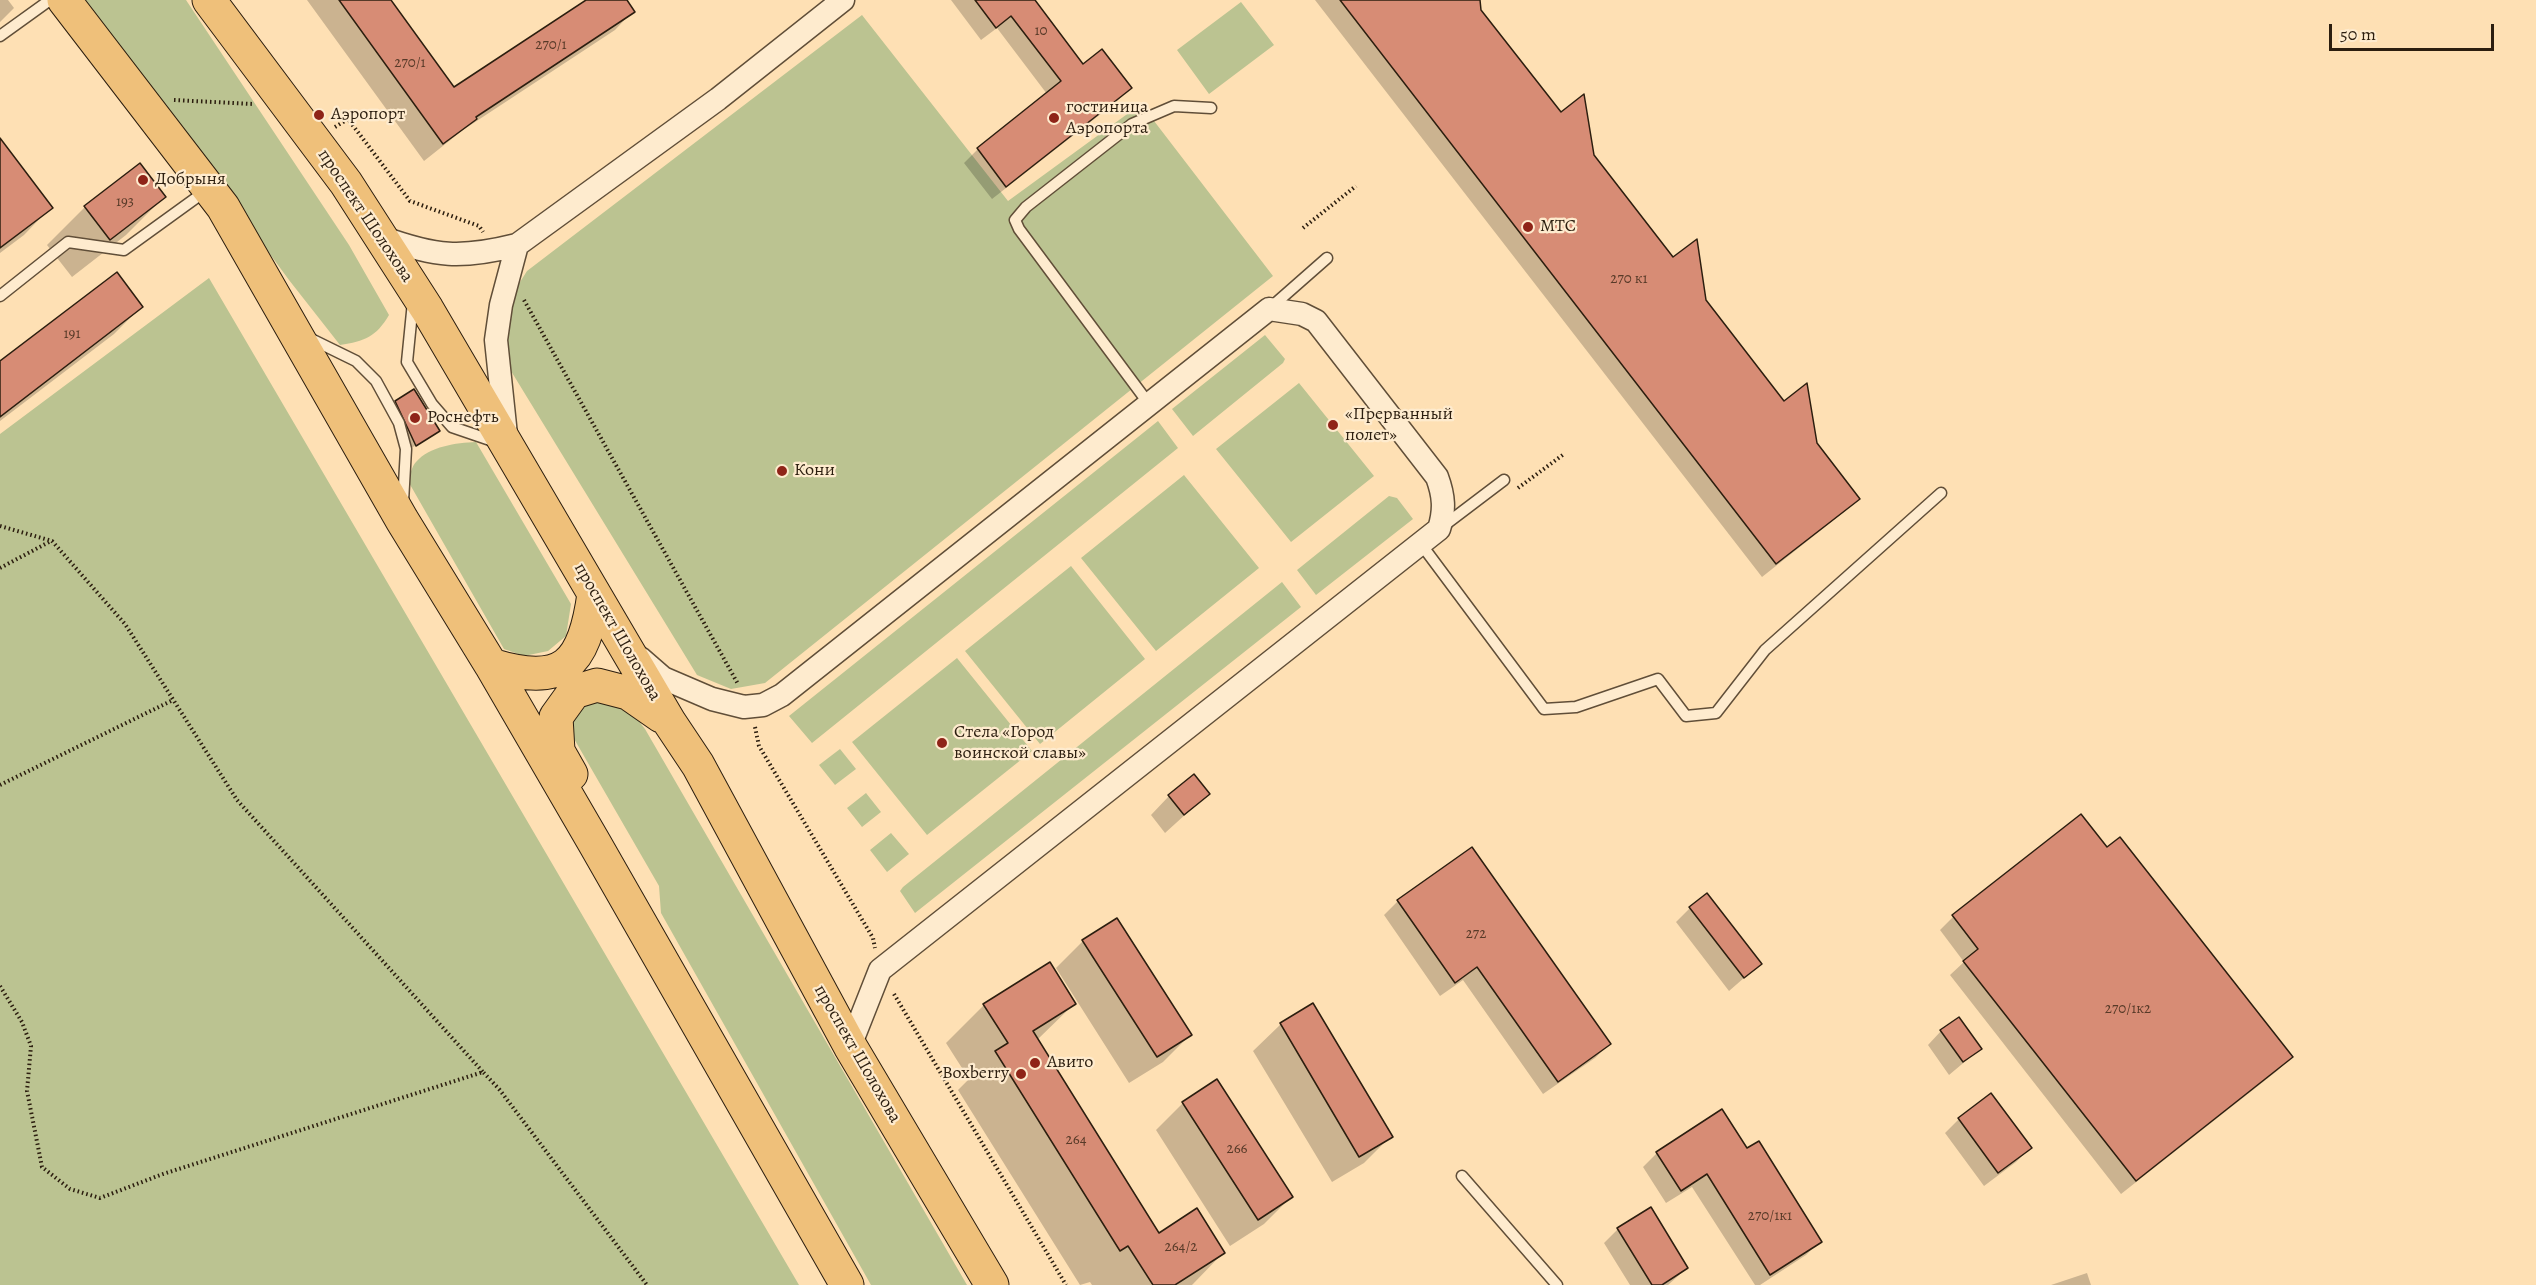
<!DOCTYPE html>
<meta charset="utf-8">
<style>
body{margin:0}
#map{position:relative;width:2536px;height:1285px;overflow:hidden;background:#fee0b4;font-family:Alegreya,serif}
canvas{display:block}
.scale{position:absolute;left:2329px;top:24px;width:165px;height:27px;box-sizing:border-box;border:3px solid #2c1e0f;border-top:0;padding-left:8px;font-size:18px;line-height:21px;white-space:nowrap;color:#2c1e0f;-webkit-text-stroke:4px #feebce;paint-order:stroke}
</style>
<div id="map">
<canvas width="2536" height="1285"></canvas>
<div class="scale">50 m</div>
</div>
<script>
const ctx = document.querySelector('canvas').getContext('2d');
ctx.lineJoin = 'round';
function fillPath(path, color) { ctx.fillStyle = color; ctx.fill(path, 'evenodd'); }
function strokePath(path, color, width, dash) { ctx.strokeStyle = color; ctx.lineWidth = width; ctx.lineCap = dash ? 'butt' : 'round'; ctx.setLineDash(dash || []); ctx.stroke(path); }
function drawText(font, color, halo, rows, align = 'center') {
  ctx.font = font + ' Alegreya,serif'; ctx.lineWidth = 4.5; ctx.setLineDash([]); ctx.textBaseline = 'middle'; ctx.strokeStyle = halo; ctx.fillStyle = color; for (const [text, x, y, turn = 0] of rows) {
    ctx.save(); ctx.translate(x, y); ctx.rotate((+turn || 0) * Math.PI / 180); ctx.textAlign = isNaN(turn) ? turn : align; if (halo) ctx.strokeText(text, 0, 0); ctx.fillText(text, 0, 0); ctx.restore();
  }
}
fillPath(new Path2D(`
 M83 0H186L349 245 389 315C376 337 365 341 340 345L289 280Z
 M1241 2 1274 45 1209 94 1177 50Z
 M862 15 1008 201 1141 104 1273 276 765 683 731 689 697 675 511 371 502 334 515 290 527 271Z
 M209 278 799 1285H0V434Z
 M1265 335 1285 359 1283 363 1193 436 1172 409Z
 M1299 383 1374 476 1291 542 1216 449Z
 M1158 421 1178 448 812 743 789 716Z
 M476 442 571 604 566 636 548 651 524 656 504 649 408 481C410 475 412 466 416 462 430 446 456 443 476 442Z
 M1184 475 1259 568 1156 651 1081 558Z
 M1389 496 1397 498 1413 519 1316 595 1297 570Z
 M1071 566 1145 659 1040 744 965 651Z
 M1282 582 1301 607 915 913 900 891 903 887Z
 M957 658 1032 751 927 835 852 742Z
 M593 700C617 701 631 709 645 729L967 1285H871L661 913 659 886 573 737 570 722 577 707Z
 M840 749 856 769 835 785 819 765Z
 M866 793 881 812 862 827 847 808Z
 M891 833 909 854 887 872 870 850Z`), '#bbc391');
fillPath(new Path2D(`
 M0 0H8L14 8 0 22Z
 M307 0H373L454 89 589 0H626L633 11 615 30 463 130 424 161Z
 M951 0H1034L1083 66 1130 88 1116 102 992 199 964 163 978 149 1047 94 997 28 981 40Z
 M1315 0H1478L1480 11 1858 498 1844 512 1762 577Z
 M0 141 51 207 24 235 0 253Z
 M164 197 126 235 72 277 47 245 85 207Z
 M141 307 114 334 0 421V363Z
 M396 402 434 435 411 448 392 406Z
 M1208 794 1165 833 1151 815 1169 796Z
 M1471 849 1609 1044 1595 1058 1543 1094 1463 980 1440 996 1384 915 1398 901Z
 M2107 849 2291 1057 2277 1071 2121 1194 1950 975 1964 962 1940 930 1953 917Z
 M1690 908 1760 964 1729 991 1676 922Z
 M1083 941 1190 1035 1163 1062 1129 1083 1056 968Z
 M1074 1004 1037 1040 1158 1235 1223 1253 1192 1285H1092L1090 1282 1080 1285 958 1090 969 1079 946 1043 984 1005Z
 M1281 1024 1391 1136 1364 1163 1332 1182 1253 1051Z
 M1941 1031 1980 1049 1949 1075 1928 1045Z
 M1991 1095 2030 1148 2016 1162 1984 1186 1945 1133 1959 1119Z
 M1183 1103 1291 1197 1264 1224 1230 1246 1156 1130Z
 M1747 1151 1820 1241 1806 1255 1760 1285H1755L1692 1187 1666 1203 1643 1167 1657 1153Z
 M1618 1229 1687 1268 1668 1285H1630L1604 1243Z
 M2087 1273 2091 1285H2051Z`), '#0003');
const building = new Path2D(`
 M339 0H391L454 87 586 0H627L635 12 476 117 477 119 443 144Z
 M975 0H1035L1083 64 1102 49 1132 88 1006 187 977 148 1061 81 1011 16 996 28Z
 M1340 0H1480L1481 10 1561 112 1584 94 1594 155 1673 257 1697 239 1706 300 1784 401 1807 383 1817 443 1860 499 1776 564Z
 M0 138 53 208 0 248Z
 M140 163 166 197 110 240 84 206Z
 M117 272 143 307 0 417V361Z
 M414 389 440 431 416 446 395 401Z
 M1194 774 1210 794 1184 815 1168 795Z
 M2081 814 2107 847 2120 837 2293 1057 2136 1181 1963 961 1978 949 1952 915Z
 M1472 847 1611 1044 1558 1082 1477 967 1455 983 1397 900Z
 M1707 893 1762 964 1744 978 1689 907Z
 M1117 918 1192 1035 1157 1057 1082 940Z
 M1050 962 1076 1004 1033 1031 1159 1233 1197 1208 1225 1253 1175 1285H1153L1128 1246 1120 1251 995 1051 1008 1043 983 1004Z
 M1313 1003 1393 1137 1359 1157 1280 1023Z
 M1959 1017 1982 1049 1963 1062 1940 1030Z
 M1217 1079 1293 1197 1258 1220 1182 1102Z
 M1991 1093 2032 1148 1998 1173 1958 1118Z
 M1722 1109 1747 1148 1759 1141 1822 1242 1770 1275 1707 1174 1681 1191 1656 1152Z
 M1651 1207 1688 1268 1662 1285H1652L1617 1228Z`);
fillPath(building, '#d78c75');
strokePath(building, '#2c1e0f', 1.5);
const service = new Path2D(`
 M0 36 50 0
 M0 296 68 242 124 250 207 190
 M413 302 407 362 432 404 452 427 496 442
 M1269 309 1327 258
 M307 337 356 361 376 381 399 423 406 449 403 502
 M1149 404 1019 229 1015 220 1026 207 1132 124 1174 106 1211 108
 M1442 527 1504 480
 M1421 544 1544 709 1576 707 1658 679 1686 716 1716 713 1765 650 1941 493
 M1462 1176 1557 1285`);
const minor = new Path2D(`
 M381 237C436 257 461 259 517 245L718 99 843 0
 M506 435 496 340 501 305 517 245
 M640 658 663 678 712 699 744 707 763 705 782 695 1269 309 1302 314 1316 321 1437 477C1444 496 1445 510 1439 529L880 970 850 1046`);
const primary = new Path2D(`
 M64 0 223 207 402 520 491 665 595 844 847 1285
 M209 0 346 183 427 309 670 723 698 765 850 1046 992 1285
 M491 665C563 687 584 666 594 594
 M571 774 558 751 556 717 574 692 597 685 628 693 661 716`);
strokePath(service, '#604e38', 13);
strokePath(minor, '#604e38', 25);
strokePath(primary, '#2c1e0f', 35);
strokePath(new Path2D(`
 M174 100 253 104
 M335 127 348 119 410 201 479 226 483 232
 M1303 228 1356 186
 M524 300 738 684
 M1518 488 1564 454
 M0 526 52 541 125 624 237 800 483 1072
 M0 568 51 541
 M755 727 759 746 873 938 875 948
 M0 785 173 700
 M0 986 22 1022 31 1046 27 1091 42 1167 70 1189 100 1198 163 1174 483 1072 499 1089 647 1285
 M894 994 1066 1285`), '#2c1e0f', 4, [1.5, 3]);
strokePath(service, '#feebce', 10);
strokePath(minor, '#feebce', 22);
strokePath(primary, '#efc07a', 33);
for (const [x, y, r, color] of [
 [319,115,6,"#8f2418"],
 [1054,118,6,"#8f2418"],
 [143,180,6,"#8f2418"],
 [1528,227,6,"#8f2418"],
 [415,418,6,"#8f2418"],
 [1333,425,6,"#8f2418"],
 [782,471,6,"#8f2418"],
 [942,743,6,"#8f2418"],
 [1035,1063,6,"#8f2418"],
 [1021,1074,6,"#8f2418"]
]) { const dot = new Path2D(); dot.arc(x, y, r, 0, 2 * Math.PI); ctx.fillStyle = color; ctx.fill(dot); strokePath(dot, '#feebce', 2); }
drawText('15px', '#573a28', null, [
 ["10",1041,31],
 ["270/1",551,45],
 ["270/1",410,63],
 ["193",125,202],
 ["270 к1",1629,279],
 ["191",72,334],
 ["272",1476,934],
 ["270/1к2",2128,1009],
 ["264",1076,1140],
 ["266",1237,1149],
 ["270/1к1",1770,1216],
 ["264/2",1181,1247]
]);
drawText('18px', '#2c1e0f', '#feebce', [
 ["гостиница",1066,108],
 ["Аэропорта",1066,129],
 ["Аэропорт",331,115],
 ["Добрыня",155,180],
 ["МТС",1540,227],
 ["«Пpepвaнный",1345,415],
 ["пoлeт»",1345,436],
 ["Роснефть",427,418],
 ["Кони",794,471],
 ["Стела «Город",954,733],
 ["воинской славы»",954,754],
 ["Авито",1047,1063],
 ["Boxberry",1009,1074,"right"]
], 'left');
drawText('18px', '#2c1e0f', '#feebce', [
 ["проспект Шолохова",365,216,56],
 ["проспект Шолохова",617,632,60],
 ["проспект Шолохова",857,1054,60]
]);
</script>
